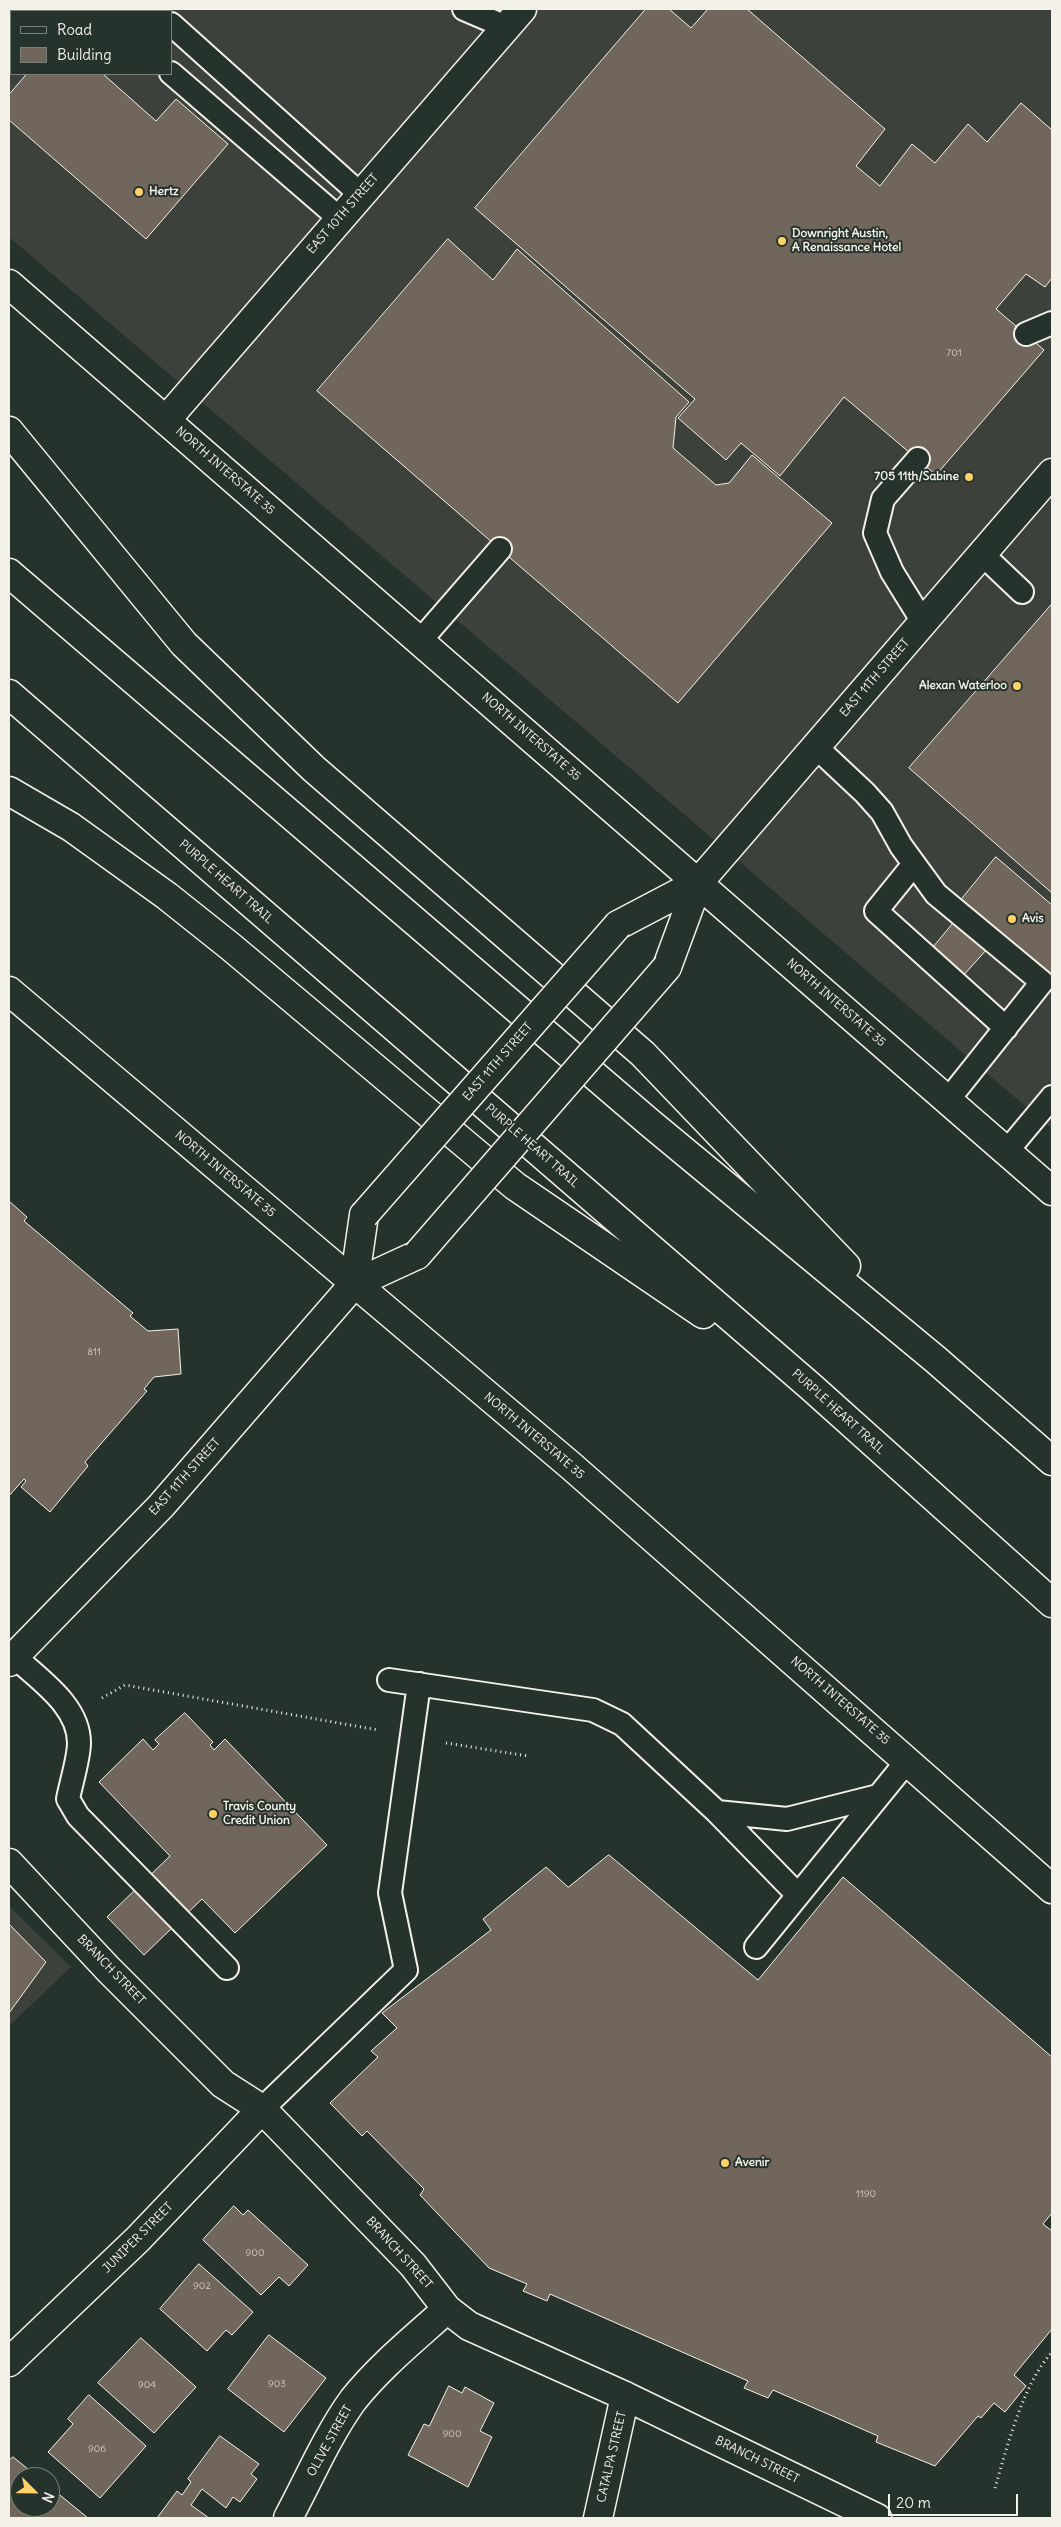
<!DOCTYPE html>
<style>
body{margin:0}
#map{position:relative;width:1061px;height:2527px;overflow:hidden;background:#26332d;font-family:Delius,sans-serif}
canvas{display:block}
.frame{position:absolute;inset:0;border:10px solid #f4f1e8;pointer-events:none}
.legend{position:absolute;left:10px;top:10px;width:162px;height:65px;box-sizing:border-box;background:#26332d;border:1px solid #787f78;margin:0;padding:6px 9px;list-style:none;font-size:15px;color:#f4f1e8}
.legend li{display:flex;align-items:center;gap:10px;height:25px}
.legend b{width:25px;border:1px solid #787f78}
.north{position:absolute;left:10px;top:2467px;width:50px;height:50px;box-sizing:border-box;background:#26332d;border:1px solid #787f78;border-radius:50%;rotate:113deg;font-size:14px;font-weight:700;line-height:20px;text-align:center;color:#f4f1e8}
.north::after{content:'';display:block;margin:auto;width:18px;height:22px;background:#ffd166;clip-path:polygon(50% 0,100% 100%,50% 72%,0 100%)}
.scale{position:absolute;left:888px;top:2494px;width:130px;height:22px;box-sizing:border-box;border:2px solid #f4f1e8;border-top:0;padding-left:6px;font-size:15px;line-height:18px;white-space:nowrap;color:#f4f1e8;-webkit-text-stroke:4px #26332d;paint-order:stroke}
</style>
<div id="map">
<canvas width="1061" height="2527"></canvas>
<div class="frame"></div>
<ul class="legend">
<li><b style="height:6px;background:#26332d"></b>Road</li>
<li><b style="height:14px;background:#71665c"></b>Building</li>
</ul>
<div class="north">N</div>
<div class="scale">20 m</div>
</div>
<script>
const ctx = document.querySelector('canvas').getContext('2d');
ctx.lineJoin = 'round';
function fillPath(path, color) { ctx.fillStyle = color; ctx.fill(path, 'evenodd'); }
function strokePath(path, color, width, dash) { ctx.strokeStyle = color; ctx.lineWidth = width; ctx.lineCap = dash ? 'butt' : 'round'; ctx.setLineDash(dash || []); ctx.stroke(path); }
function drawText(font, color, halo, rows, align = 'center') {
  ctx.font = font + ' Delius,sans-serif'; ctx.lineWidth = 4; ctx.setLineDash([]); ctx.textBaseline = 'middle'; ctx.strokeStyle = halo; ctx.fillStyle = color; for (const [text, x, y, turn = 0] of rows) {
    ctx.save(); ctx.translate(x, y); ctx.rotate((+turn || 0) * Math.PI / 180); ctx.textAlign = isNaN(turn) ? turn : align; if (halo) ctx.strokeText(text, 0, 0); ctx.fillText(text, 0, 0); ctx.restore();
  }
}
fillPath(new Path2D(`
 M9 9H1052V1129L9 237ZM11 11H171V74H11Z
 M9 1906 71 1967 9 2026Z`), '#3c423b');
const building = new Path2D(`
 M10 9H24L22 11H13Z
 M646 9H669L691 28 708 9H747L885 129 856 166 880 186 912 144 935 163 968 124 987 142 1021 103 1052 130V278L1045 287 1026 274 996 309 1044 350 936 475 844 397 780 476 741 443 726 460 678 418 695 399 475 208Z
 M27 74H103L156 121 176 99 228 144 146 239 9 120V95Z
 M448 239 493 280 517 249 689 402 676 417 673 448 716 485 729 483 752 455 832 523 678 703 317 391Z
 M1052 604V893L909 768Z
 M996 857 1052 905V981L957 905Z
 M956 920 988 948 962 977 931 950Z
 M9 1201 27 1217 24 1221 133 1313 130 1316 148 1331 178 1329 181 1374 154 1377 144 1389 147 1391 85 1462 88 1466 50 1512 21 1487 26 1481 24 1479 9 1496Z
 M185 1713 213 1742 210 1745 214 1750 225 1739 327 1845 235 1933 202 1899 144 1955 107 1917 170 1856 99 1782 143 1739 153 1750 159 1744 155 1740Z
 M609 1855 758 1980 843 1877 1052 2057V2213L1043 2224 1052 2231V2329L1014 2375 1026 2386 1005 2412 994 2403 981 2418 978 2416 935 2466 876 2442 878 2436 773 2390 768 2398 744 2388 748 2381 550 2294 547 2301 523 2291 527 2284 489 2268 420 2195 424 2189 367 2131 362 2136 330 2103 378 2057 371 2051 397 2028 382 2013 491 1930 483 1919 546 1867 568 1887Z
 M9 1924 46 1962 9 2013Z
 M234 2206 243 2215 248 2210 308 2265 289 2286 279 2277 261 2295 203 2240Z
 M199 2264 253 2312 232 2335 226 2330 207 2351 160 2309Z
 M269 2335 326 2378 284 2432 228 2389Z
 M141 2338 196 2387 154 2433 98 2383Z
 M449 2386 462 2393 465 2387 494 2403 480 2431 492 2437 468 2487 408 2455 424 2424 429 2426Z
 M89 2395 146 2446 100 2498 48 2452 73 2424 68 2419Z
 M220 2436 259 2464 251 2474 257 2479 240 2502 233 2497 226 2508 202 2489 191 2505 209 2518H157L177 2491 182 2495 191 2482 188 2479Z
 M13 2457 38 2477H20V2507H50V2487L88 2518H9V2461Z`);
fillPath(building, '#71665c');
strokePath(building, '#f4f1e8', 1);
const service = new Path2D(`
 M97 9 100 11
 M464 9 506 27
 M44 11 46 9
 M171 24 360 194
 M9 53 11 50
 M171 73 339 218
 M1026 334 1052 323
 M918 459 883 499 875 533 892 572 923 622
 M982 554 1022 592
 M420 641 500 549
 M816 747 865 793 882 812 901 846 936 894 1042 982 948 1100
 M914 864 876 911 1006 1028
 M1007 1151 1052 1097
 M14 1656C39 1680 79 1705 79 1743 79 1758 71 1783 68 1799L78 1816 227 1968
 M389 1680 593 1710 622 1724 717 1812 787 1819 878 1796
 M717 1812 797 1894
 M756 1947 908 1760
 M262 2109 406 1970 390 1893 419 1684`);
const minor = new Path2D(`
 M166 420 522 9
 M9 1863 108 1969 223 2084 262 2109 413 2265 447 2309 469 2326 625 2396 877 2518
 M9 2362 138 2239 262 2109
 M288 2518C309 2479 327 2436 353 2400 380 2366 415 2338 447 2309
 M598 2518 625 2396`);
const tertiary = new Path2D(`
 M9 1662 161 1506 354 1284`);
const secondary = new Path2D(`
 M9 284 1052 1191
 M618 925 698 883
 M667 967 698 883 1052 473
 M9 991 570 1465 1052 1889
 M354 1284 364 1215
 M354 1284 417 1255`);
const motorway = new Path2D(`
 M9 431 184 644 314 769 643 1054 846 1266
 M9 573 650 1123 935 1359 1052 1461
 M9 694 810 1386 1052 1603
 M9 791 71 827 167 896 231 947 515 1186 703 1314`);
strokePath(service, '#f4f1e8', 26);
strokePath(minor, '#f4f1e8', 31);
strokePath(tertiary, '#f4f1e8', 31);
strokePath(secondary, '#f4f1e8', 31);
strokePath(motorway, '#f4f1e8', 31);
strokePath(new Path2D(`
 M102 1698 125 1685 378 1730
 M446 1743 528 1756
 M995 2488C1007 2447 1023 2384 1052 2352`), '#f4f1e8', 3, [1, 4]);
strokePath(service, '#26332d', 22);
strokePath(minor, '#26332d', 28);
strokePath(tertiary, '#26332d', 28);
strokePath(secondary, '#26332d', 28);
strokePath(motorway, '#26332d', 28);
const secondaryBridge = new Path2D(`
 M364 1215 618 925
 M417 1255 667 967`);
strokePath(secondaryBridge, '#f4f1e8', 31, []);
strokePath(secondaryBridge, '#26332d', 28);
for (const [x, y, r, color] of [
 [139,192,5,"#ffd166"],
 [782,241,5,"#ffd166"],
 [969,477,5,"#ffd166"],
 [1017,686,5,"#ffd166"],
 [1012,919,5,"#ffd166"],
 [213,1814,5,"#ffd166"],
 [725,2163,5,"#ffd166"]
]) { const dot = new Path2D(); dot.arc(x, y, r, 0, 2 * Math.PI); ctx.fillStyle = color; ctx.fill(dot); strokePath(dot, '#26332d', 2); }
drawText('10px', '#d3cec5', null, [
 ["701",954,353],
 ["811",94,1352],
 ["1190",866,2194],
 ["900",255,2253],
 ["902",202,2286],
 ["903",277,2384],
 ["904",147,2385],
 ["900",452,2434],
 ["906",97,2449]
]);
drawText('bold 12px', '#f4f1e8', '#26332d', [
 ["Hertz",149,192],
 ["Downright Austin,",792,234],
 ["A Renaissance Hotel",792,248],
 ["705 11th/Sabine",959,477,"right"],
 ["Alexan Waterloo",1007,686,"right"],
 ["Avis",1022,919],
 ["Travis County",223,1807],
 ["Credit Union",223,1821],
 ["Avenir",735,2163]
], 'left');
drawText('12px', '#f4f1e8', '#26332d', [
 ["EAST 10TH STREET",343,214,-49],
 ["NORTH INTERSTATE 35",225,471,41],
 ["EAST 11TH STREET",875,678,-49],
 ["NORTH INTERSTATE 35",531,737,41],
 ["PURPLE HEART TRAIL",226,882,41],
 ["NORTH INTERSTATE 35",836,1003,41],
 ["EAST 11TH STREET",498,1062,-49],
 ["PURPLE HEART TRAIL",532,1146,41],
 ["NORTH INTERSTATE 35",225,1174,40],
 ["PURPLE HEART TRAIL",838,1412,42],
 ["NORTH INTERSTATE 35",534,1436,40],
 ["EAST 11TH STREET",185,1477,-48],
 ["NORTH INTERSTATE 35",840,1701,41],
 ["BRANCH STREET",111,1970,46],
 ["JUNIPER STREET",138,2238,-45],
 ["BRANCH STREET",399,2253,48],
 ["OLIVE STREET",330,2441,-61],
 ["CATALPA STREET",612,2457,-77],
 ["BRANCH STREET",757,2460,26]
]);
</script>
